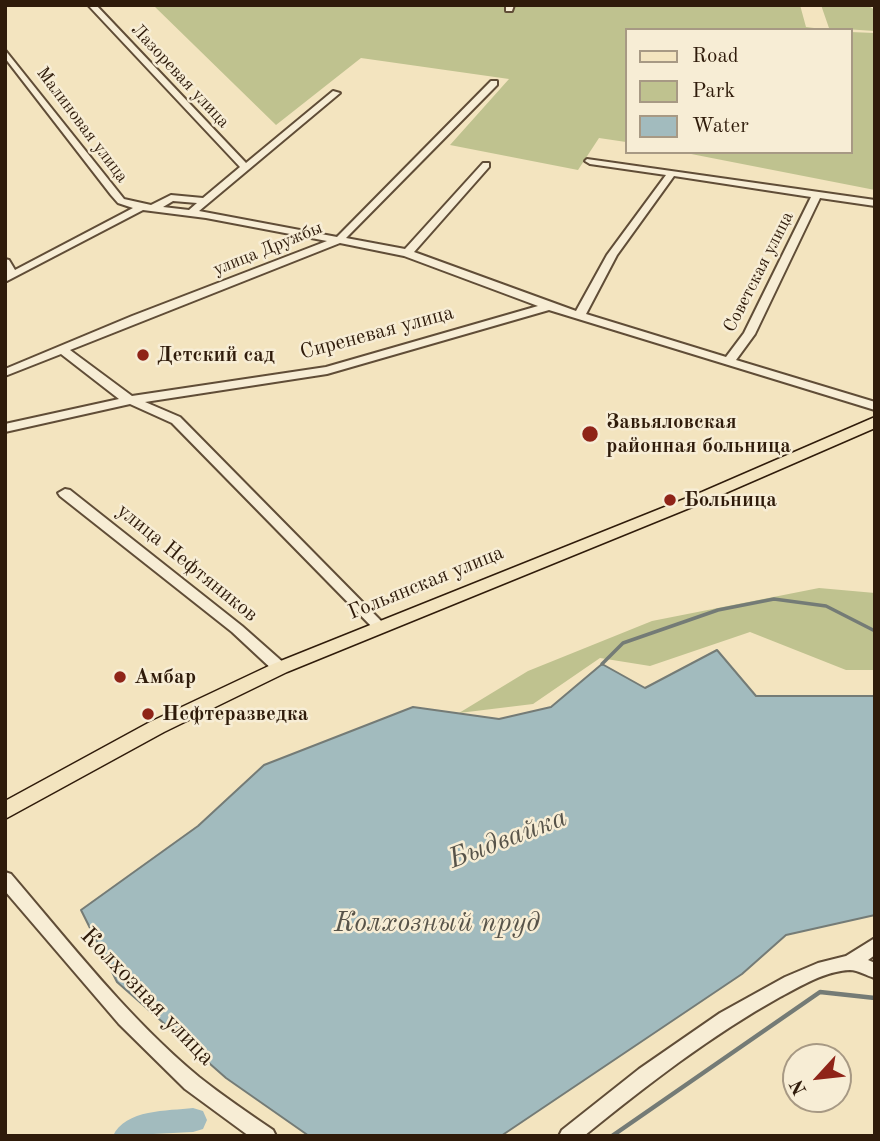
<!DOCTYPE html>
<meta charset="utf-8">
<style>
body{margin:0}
#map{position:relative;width:880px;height:1141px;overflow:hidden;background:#f3e4bf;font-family:"Old Standard TT",serif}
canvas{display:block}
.frame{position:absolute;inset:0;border:7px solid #2f1b0a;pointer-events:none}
.legend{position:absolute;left:625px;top:28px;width:228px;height:126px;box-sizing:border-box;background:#f7edd5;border:2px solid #a79984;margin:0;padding:9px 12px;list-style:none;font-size:21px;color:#2f1b0a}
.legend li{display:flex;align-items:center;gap:14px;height:35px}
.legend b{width:35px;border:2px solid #a79984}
.north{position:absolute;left:782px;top:1043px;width:70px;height:70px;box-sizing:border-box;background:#f7edd5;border:2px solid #a79984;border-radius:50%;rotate:243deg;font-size:19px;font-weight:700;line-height:28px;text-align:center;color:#2f1b0a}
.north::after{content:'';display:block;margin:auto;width:24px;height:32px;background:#8f2418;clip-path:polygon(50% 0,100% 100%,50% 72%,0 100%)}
</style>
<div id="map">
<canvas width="880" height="1141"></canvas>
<div class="frame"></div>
<ul class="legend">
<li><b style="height:9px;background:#f3e4bf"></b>Road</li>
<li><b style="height:19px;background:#bfc28f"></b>Park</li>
<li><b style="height:19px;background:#a2bbbe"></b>Water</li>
</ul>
<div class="north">N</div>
</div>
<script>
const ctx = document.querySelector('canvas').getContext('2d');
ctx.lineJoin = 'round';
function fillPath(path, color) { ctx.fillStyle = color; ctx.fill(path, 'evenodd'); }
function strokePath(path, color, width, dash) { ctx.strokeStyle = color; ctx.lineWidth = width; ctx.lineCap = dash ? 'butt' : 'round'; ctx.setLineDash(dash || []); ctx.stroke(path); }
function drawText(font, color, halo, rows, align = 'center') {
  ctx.font = font + ' "Old Standard TT",serif'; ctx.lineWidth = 5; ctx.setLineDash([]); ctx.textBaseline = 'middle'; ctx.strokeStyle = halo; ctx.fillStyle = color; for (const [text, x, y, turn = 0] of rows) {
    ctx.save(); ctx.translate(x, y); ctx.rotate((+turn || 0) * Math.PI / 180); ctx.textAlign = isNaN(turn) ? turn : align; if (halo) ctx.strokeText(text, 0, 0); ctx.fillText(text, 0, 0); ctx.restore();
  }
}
fillPath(new Path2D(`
 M153 5H800L806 27 830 30H626V142L599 138 578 170 450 145 509 79 361 58 276 125Z
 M821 5H867L875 10V31L829 28Z
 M850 32 875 33V190L681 152H850Z
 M819 588 875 593V670H846L750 632 650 666 600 658 533 704 459 713 528 671 652 621Z`), '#bfc28f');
const water = new Path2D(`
 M717 650 756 696H875V915L786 935 742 974 501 1136H309L226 1078 117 982 81 910 198 826 264 765 413 707 499 719 551 707 602 664 645 688Z`);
fillPath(water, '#a2bbbe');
strokePath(water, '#747b76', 2);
strokePath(new Path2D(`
 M602 664 623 643 718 610 774 599 826 606 875 631`), '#747b76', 3.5);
strokePath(new Path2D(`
 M612 1136 820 992 875 998`), '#747b76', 4.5);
fillPath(new Path2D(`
 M193 1108 203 1111 207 1120 203 1129 193 1132 113 1136C125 1109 168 1111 193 1108Z`), '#a2bbbe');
const minor = new Path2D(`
 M88 5H96L246 163 333 91 340 93 199 211 337 237 491 81H497V85L346 238 405 249 483 163H489V167L414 252 576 311 607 255 666 175 590 164 585 161 587 159 875 200V206L820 198 755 334 736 360 875 402V410L549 310 327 374 145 402 180 417 387 627 385 630H375L172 423 130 404 5 432V424L119 399 61 354 5 376V369L132 316 327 241 206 218 143 210 5 282V259L9 260 15 270 133 208 118 203 111 195 5 58V50L124 199 151 205 171 195 203 198 240 167ZM674 176 811 197 744 333 726 357 586 314 617 255ZM173 201 197 203 189 210 163 207ZM340 243 404 256 538 306 326 367 132 396 70 350Z
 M506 5H514L512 11H506Z
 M65 489 70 490 242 626 285 664 288 668 285 672H275L232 632 60 496 58 493Z
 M5 872 11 874C71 944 128 1018 199 1077 223 1096 248 1113 273 1130L276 1136H249L185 1089 119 1024 5 891Z
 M875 938V955L868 960 875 963V978C867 976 858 970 850 970 825 971 801 986 780 997 710 1036 647 1085 584 1136H559L562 1130 639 1069 720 1013 785 977 818 963 846 956Z`);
const major = new Path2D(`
 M875 417V428L714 498 287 672 164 732 5 819V801L150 722 273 664 702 492Z`);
strokePath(minor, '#604d37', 4);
strokePath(major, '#2f1b0a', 3);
fillPath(minor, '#f7edd5');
fillPath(major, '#f3e4bf');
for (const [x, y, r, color] of [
 [143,355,7,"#8f2418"],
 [590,434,9,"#8f2418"],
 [670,500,7,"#8f2418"],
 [120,677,7,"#8f2418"],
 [148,714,7,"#8f2418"]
]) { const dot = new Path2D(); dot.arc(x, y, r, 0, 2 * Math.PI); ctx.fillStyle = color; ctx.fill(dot); strokePath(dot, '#f7edd5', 2.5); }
drawText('18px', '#2f1b0a', '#f7edd5', [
 ["Лазоревая улица",180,76,47],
 ["Малиновая улица",82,125,53],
 ["улица Дружбы",268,249,-22],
 ["Советская улица",759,272,-63]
]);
drawText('21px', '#2f1b0a', '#f7edd5', [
 ["Сиреневая улица",377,333,-15],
 ["улица Нефтяников",187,563,39],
 ["Гольянская улица",426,583,-22]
]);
drawText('bold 21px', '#2f1b0a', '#f7edd5', [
 ["Детский сад",157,355],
 ["Завьяловская",606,422],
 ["районная больница",606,446],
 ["Больница",684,500],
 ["Амбар",134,677],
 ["Нефтеразведка",162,714]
], 'left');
drawText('24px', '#2f1b0a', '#f7edd5', [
 ["Колхозная улица",147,997,46]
]);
drawText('italic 28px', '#575349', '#f7edd5', [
 ["Быдвайка",508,839,-21],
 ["Колхозный пруд",437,924]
]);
</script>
